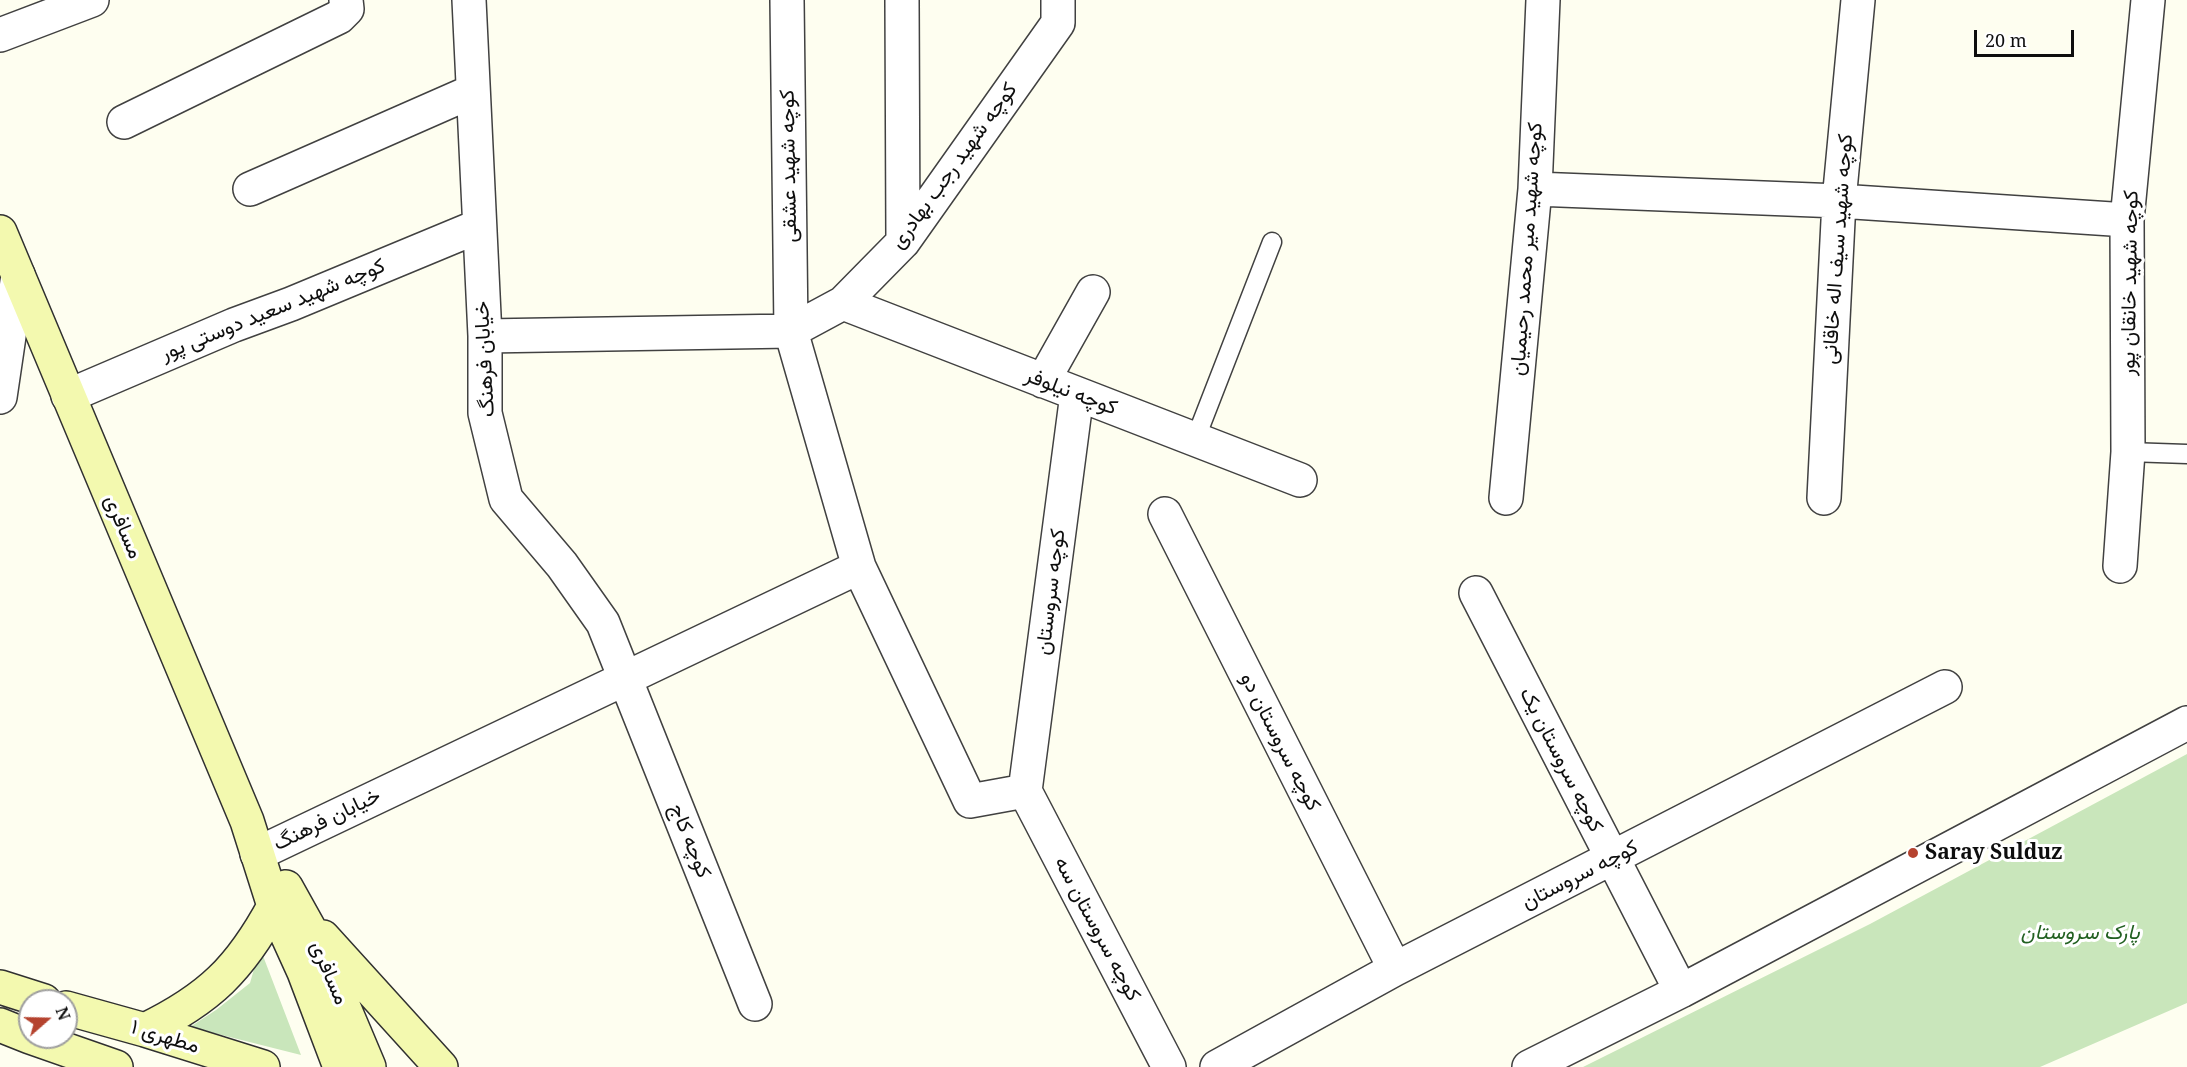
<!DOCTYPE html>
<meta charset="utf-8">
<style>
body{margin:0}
#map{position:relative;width:2187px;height:1067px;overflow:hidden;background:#fefef0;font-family:"Noto Serif",serif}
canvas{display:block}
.north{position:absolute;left:18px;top:989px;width:60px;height:60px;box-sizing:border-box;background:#fff;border:2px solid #9f9f9f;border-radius:50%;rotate:70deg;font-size:16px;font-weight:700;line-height:24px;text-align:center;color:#0e0e0e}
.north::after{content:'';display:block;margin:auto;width:21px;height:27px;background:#b5432f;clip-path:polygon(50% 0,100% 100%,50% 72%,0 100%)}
.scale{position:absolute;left:1974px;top:30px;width:100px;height:27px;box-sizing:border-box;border:3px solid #0e0e0e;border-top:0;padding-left:8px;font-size:18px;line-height:21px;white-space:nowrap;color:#0e0e0e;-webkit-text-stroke:4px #fff;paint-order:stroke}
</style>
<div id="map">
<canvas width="2187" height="1067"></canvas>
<div class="north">N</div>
<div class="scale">20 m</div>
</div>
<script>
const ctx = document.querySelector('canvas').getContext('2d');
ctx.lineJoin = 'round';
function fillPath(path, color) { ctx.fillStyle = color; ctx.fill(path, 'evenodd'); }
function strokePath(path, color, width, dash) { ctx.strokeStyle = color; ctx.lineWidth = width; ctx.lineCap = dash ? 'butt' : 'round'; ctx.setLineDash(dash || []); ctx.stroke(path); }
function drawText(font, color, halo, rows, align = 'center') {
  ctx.font = font + ' "Noto Serif",Vazirmatn,serif'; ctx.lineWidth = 6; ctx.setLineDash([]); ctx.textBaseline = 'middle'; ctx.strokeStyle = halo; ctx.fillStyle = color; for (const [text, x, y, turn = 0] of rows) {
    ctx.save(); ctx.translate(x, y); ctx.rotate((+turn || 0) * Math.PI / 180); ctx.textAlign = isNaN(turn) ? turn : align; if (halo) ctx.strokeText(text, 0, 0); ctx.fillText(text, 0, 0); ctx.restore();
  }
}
fillPath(new Path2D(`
 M2187 754V1003L2040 1067H1583L1870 924Z
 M260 948 301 1055 190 1027 216 1010 250 983Z`), '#c9e6bb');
const service = new Path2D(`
 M1195 440 1272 242
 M2128 452 2187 454`);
const minor = new Path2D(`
 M469 0 485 336V413L506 499 562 565 603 623 755 1004
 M787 0 791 331 859 567 970 801 1025 791
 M902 0 903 242
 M0 35 92 0
 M124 122 339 17 347 9 346 0
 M250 189 473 91
 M1535 189 1839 201 2127 220
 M843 303 1300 480
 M485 336 791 331 843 303 903 242 1058 23V0
 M1043 381 1093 292
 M68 396 234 325 291 304 479 226
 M0 397 18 275
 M1506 498 1535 189 1543 0
 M1824 498 1839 201 1858 0
 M1165 514 1395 969
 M2120 566 2128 452 2127 220 2148 0
 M1476 593 1681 991
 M1025 791 1077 394
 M1025 791 1169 1067
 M257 854 859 567
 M1217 1067 1395 969 1945 687
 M1529 1067 1681 991 2187 723`);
const secondary = new Path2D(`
 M0 232 247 821 274 906 304 972 340 1067
 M286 887 315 939 369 1067
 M323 937 441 1067
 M0 987 44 1001
 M66 1008 145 1030 263 1067
 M0 1025 30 1037
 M145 1030C209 999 240 969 274 906
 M30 1037 116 1067`);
strokePath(service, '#414141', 21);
strokePath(minor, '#414141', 36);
strokePath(secondary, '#303030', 36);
strokePath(service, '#fff', 18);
strokePath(minor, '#fff', 33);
strokePath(secondary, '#f3f9af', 33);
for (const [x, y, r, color] of [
 [1913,853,6,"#b5432f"]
]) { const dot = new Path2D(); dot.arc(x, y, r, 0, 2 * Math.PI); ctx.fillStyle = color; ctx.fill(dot); strokePath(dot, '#fff', 2); }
drawText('21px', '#0e0e0e', '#fff', [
 ["کوچه شهید عشقی",789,166,-91],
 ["کوچه شهید رجب بهادری",954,166,-54],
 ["کوچه شهید میر محمد رحیمیان",1527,249,-86],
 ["کوچه شهید سیف اله خاقانی",1838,249,-86],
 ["کوچه شهید خانقان پور",2130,283,-89],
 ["کوچه شهید سعید دوستی پور",273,310,-22],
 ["خیابان فرهنگ",485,359,-93],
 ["کوچه نیلوفر",1071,392,21],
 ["مسافری",123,527,67],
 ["کوچه سروستان",1051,592,-83],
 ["کوچه سروستان دو",1280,742,63],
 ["کوچه سروستان یک",1561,760,63],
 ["خیابان فرهنگ",327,820,-26],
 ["کوچه کاج",690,841,68],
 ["کوچه سروستان",1580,875,-27],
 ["کوچه سروستان سه",1097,929,62],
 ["مسافری",329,973,67],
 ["مطهری ۱",165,1037,17]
]);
drawText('bold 21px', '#0e0e0e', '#fff', [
 ["Saray Sulduz",1925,853]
], 'left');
drawText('italic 21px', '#236122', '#fff', [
 ["پارک سروستان",2080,933]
]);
</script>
